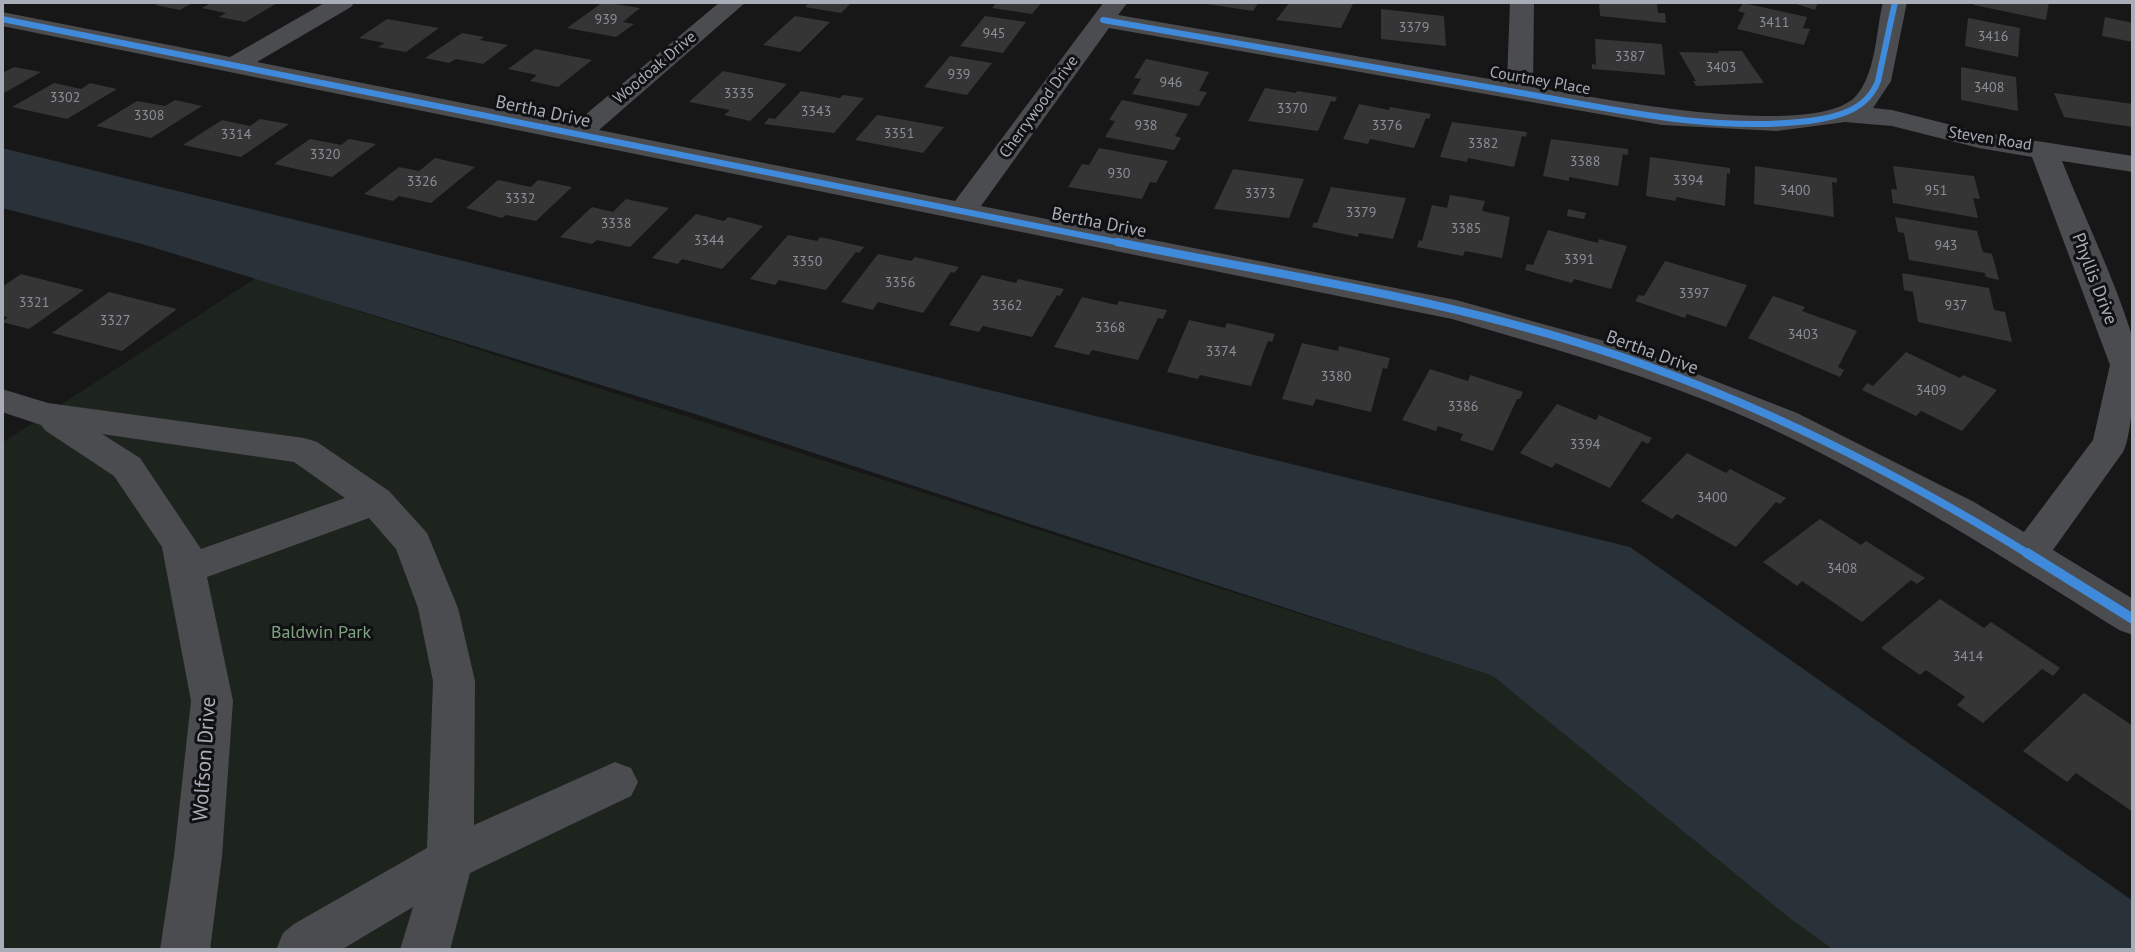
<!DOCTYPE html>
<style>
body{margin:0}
#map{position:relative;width:2135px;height:952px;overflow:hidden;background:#171717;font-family:"PT Sans",sans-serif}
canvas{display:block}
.frame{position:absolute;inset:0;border:4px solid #a8adb8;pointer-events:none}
</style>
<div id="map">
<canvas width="2135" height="952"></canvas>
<div class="frame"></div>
</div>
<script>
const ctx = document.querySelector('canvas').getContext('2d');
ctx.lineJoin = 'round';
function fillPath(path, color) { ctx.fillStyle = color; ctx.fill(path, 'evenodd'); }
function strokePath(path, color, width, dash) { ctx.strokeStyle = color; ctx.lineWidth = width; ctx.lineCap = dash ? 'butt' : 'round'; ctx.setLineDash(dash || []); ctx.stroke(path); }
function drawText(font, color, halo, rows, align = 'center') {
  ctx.font = font + ' "PT Sans",sans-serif'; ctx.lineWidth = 6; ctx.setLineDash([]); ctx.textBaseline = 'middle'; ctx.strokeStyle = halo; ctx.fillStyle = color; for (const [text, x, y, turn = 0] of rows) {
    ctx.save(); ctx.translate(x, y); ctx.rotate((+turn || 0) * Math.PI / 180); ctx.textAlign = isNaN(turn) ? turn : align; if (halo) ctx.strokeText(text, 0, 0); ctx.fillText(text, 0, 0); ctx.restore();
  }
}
fillPath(new Path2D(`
 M256 278 1493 676 1841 950H2V443Z`), '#1d241e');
fillPath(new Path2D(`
 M2 148 1630 547 2133 901V950H1834L1791 919 1493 676 692 413 142 244 2 208Z`), '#2a3239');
fillPath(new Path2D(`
 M161 2H194L180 10 155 5Z
 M213 2H279L245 22 219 17 226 13 202 8Z
 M603 2 640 8 623 22 634 24 616 37 567 28Z
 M810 2H852L841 13 805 7Z
 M997 2H1042L1032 14 992 8Z
 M1194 2H1259L1253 11Z
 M1290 2H1354L1341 28 1276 20Z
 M1599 2H1657L1658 13H1665L1666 23 1600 16Z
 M1790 2H1818L1815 10Z
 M1974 2H2049L2046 20 1974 5Z
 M1743 3 1807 17 1803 28 1810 29 1804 45 1737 29 1745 13 1738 11Z
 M1381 9 1444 16 1446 46 1381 39Z
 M795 16 830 22 800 52 763 45Z
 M985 16 1026 22 1003 53 960 46Z
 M2105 17 2133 23V42L2102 36Z
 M1968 18 2020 28 2018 57 1965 46Z
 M387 19 439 28 406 52 378 47 385 43 359 38Z
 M462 33 484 37 480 40 508 45 483 64 456 59 449 63 425 58Z
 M1595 39 1662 44 1665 75 1592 69V64L1596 65Z
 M535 49 592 60 558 87 530 81 537 75 508 69Z
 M1718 51H1742L1764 83 1696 86 1693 81H1696L1679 52 1719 53Z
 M950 56 992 63 967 95 924 87Z
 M1146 59 1209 72 1199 91 1207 92 1199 106 1132 94 1141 79 1134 78Z
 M14 67 41 72 2 94V73Z
 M1961 67 2016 77 2018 111 1961 100Z
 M723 71 787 84 750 121 724 115 730 110 689 102Z
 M54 83 81 89 90 83 117 89 67 119 12 107Z
 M1265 88 1296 93 1297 91 1337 97 1335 102 1331 101 1318 131 1248 121Z
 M801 91 840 98 843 95 864 98 834 133 764 124 769 118 775 119Z
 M2054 93 2133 104V127L2064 117Z
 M175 100 202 106 151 138 96 126 137 101 165 106Z
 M1122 100 1188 114 1175 136 1181 138 1174 150 1105 137 1115 121 1109 120Z
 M1359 104 1389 110 1390 107 1431 114 1429 119 1426 118 1414 148 1370 139 1368 144 1343 139Z
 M877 115 944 127 923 153 855 140Z
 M260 119 289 124 241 157 183 145 222 120 250 126Z
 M1452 122 1527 132 1526 137 1522 136 1514 167 1468 158 1467 162 1440 157Z
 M310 139 341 145 349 139 376 144 332 177 274 164Z
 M1551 139 1628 149V155L1623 154 1618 186 1569 177V181L1543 176Z
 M1099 148 1168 161 1156 183 1150 182 1142 199 1068 187 1082 164 1089 165Z
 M1650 157 1730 168V174L1727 173 1725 206 1676 197V201L1646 196Z
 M435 158 475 167 431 203 399 196 393 201 364 194 399 167 419 171Z
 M1755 166 1837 178V183L1832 182 1834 217 1754 204Z
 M1893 166 1974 176 1980 199 1973 198 1978 218 1893 203 1891 189 1897 190Z
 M1233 169 1304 179 1289 218 1214 209Z
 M498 180 531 187 538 180 572 187 536 221 506 215 502 218 466 208Z
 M1331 187 1406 198 1393 239 1359 233 1358 237 1312 227 1314 222 1317 223Z
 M1450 195 1485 201 1482 211 1510 217 1502 258 1465 251 1463 256 1417 247 1419 240 1422 241 1432 205 1447 208Z
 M626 199 669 208 630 247 597 240 592 244 560 237 592 207 613 212Z
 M1568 209 1586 213 1584 219 1567 216Z
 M696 214 724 221 728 217 763 226 722 269 682 259 678 264 652 258Z
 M1895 217 1977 231 1983 252 1992 254 1999 280 1986 277 1985 273 1909 260 1904 233 1898 232Z
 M1548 230 1598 243 1599 239 1627 246 1611 289 1574 279 1572 283 1525 270 1527 264 1533 265Z
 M788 235 817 241 820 237 864 247 859 253 856 252 826 290 779 280 775 285 750 279Z
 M878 254 911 261 915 257 959 267 954 273 951 272 923 313 878 302 873 310 841 302Z
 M1665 261 1747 285 1726 327 1687 314 1685 318 1635 301 1639 295 1644 296Z
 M1902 273 1989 288 1994 310 2005 312 2012 342 1918 322 1913 292 1904 290Z
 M21 274 84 290 29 329 2 322 8 317 2 316V287Z
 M982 275 1016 283 1018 279 1064 289 1060 296 1057 295 1032 337 983 326 979 332 949 325Z
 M109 292 177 309 122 351 52 333Z
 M1773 296 1805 307 1802 311 1857 331 1838 367 1844 370 1840 377 1748 338Z
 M1082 297 1117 305 1119 301 1167 310 1163 319 1158 318 1138 360 1092 350 1089 355 1054 347Z
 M1189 320 1225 328 1227 323 1275 334 1272 342 1268 341 1251 386 1200 375 1198 379 1167 372Z
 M1302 343 1338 351 1339 346 1390 358 1387 369 1383 368 1371 412 1316 399 1313 406 1282 399Z
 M1906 352 1960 378 1963 375 1997 390 1962 431 1921 411 1916 416 1862 390 1867 383 1873 386Z
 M1430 369 1468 381 1470 375 1523 392 1520 399H1517L1493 451 1460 440 1463 434 1438 426 1436 431 1402 420Z
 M1557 404 1596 420 1599 415 1652 438 1648 444 1642 441 1610 488 1556 463 1552 468 1520 453Z
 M1687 453 1726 473 1730 469 1786 498 1780 504 1776 502 1736 547 1677 514 1672 519 1641 501Z
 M1820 519 1861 545 1866 541 1925 578 1917 584 1911 580 1862 622 1802 581 1797 586 1763 562Z
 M1940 599 1984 628 1991 622 2060 668 2053 676 2042 669 1983 723 1957 705 1965 697 1926 670 1920 675 1881 648Z
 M2084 693 2133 726V812L2076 773 2067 782 2023 751Z`), '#353536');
fillPath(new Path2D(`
 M326 2H355L351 7 257 62 573 125 720 2H746L599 130 955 201 1104 2H1128L1118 15 1507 82 1510 2H1534L1533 87C1595 97 1808 140 1854 98 1876 77 1876 30 1883 2H1907L1891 81 1873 108 1892 110 1979 132 2133 156V172L2062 161C2085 219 2114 277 2132 336 2135 358 2134 432 2123 452L2053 550 2133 599V635L2119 630C2006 559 1894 487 1774 430 1671 381 1561 351 1452 319L2 26V12L230 57ZM1109 28 1662 125 1777 131 1845 122 1892 126 1979 148 2032 157 2110 365 2093 440 2024 532 1974 502 1797 413 1633 349 1456 300 981 206Z
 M2 389 48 403 304 438 317 442 389 491 427 533 458 608 475 681 474 825 615 762 631 768 638 782 631 796 470 873 450 950H400L413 907 341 950H276L283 933 294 924 427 848 433 681 418 608 396 549 369 518 207 577 233 701 222 856 210 950H160L174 856 191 701 162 547 114 476 46 431 41 425 2 412ZM102 434 294 462 345 498 201 549 140 458Z`), '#4b4c50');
strokePath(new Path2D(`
 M2 19 1126 244
 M1103 20C1239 44 1374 67 1510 91 1608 108 1709 133 1809 121 1838 117 1867 110 1878 81L1895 2`), '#408adc', 6);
strokePath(new Path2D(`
 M1117 242C1285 276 1459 301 1622 357 1765 406 1901 475 2030 555`), '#408adc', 8);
strokePath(new Path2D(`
 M2027 553 2133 619`), '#408adc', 10);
drawText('14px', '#8b8f98', null, [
 ["939",606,20],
 ["3411",1774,23],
 ["3379",1414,28],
 ["945",994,34],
 ["3416",1993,37],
 ["3387",1630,57],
 ["3403",1721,68],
 ["939",959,75],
 ["946",1171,83],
 ["3408",1989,88],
 ["3335",739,94],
 ["3302",65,98],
 ["3370",1292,109],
 ["3343",816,112],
 ["3308",149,116],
 ["938",1146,126],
 ["3376",1387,126],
 ["3351",899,134],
 ["3314",236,135],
 ["3382",1483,144],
 ["3320",325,155],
 ["3388",1585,162],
 ["930",1119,174],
 ["3394",1688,181],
 ["3326",422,182],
 ["3400",1795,191],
 ["951",1936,191],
 ["3373",1260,194],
 ["3332",520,199],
 ["3379",1361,213],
 ["3338",616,224],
 ["3385",1466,229],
 ["3344",709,241],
 ["943",1946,246],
 ["3391",1579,260],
 ["3350",807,262],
 ["3356",900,283],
 ["3397",1694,294],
 ["3321",34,303],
 ["3362",1007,306],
 ["937",1956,306],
 ["3327",115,321],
 ["3368",1110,328],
 ["3403",1803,335],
 ["3374",1221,352],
 ["3380",1336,377],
 ["3409",1931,391],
 ["3386",1463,407],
 ["3394",1585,445],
 ["3400",1712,498],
 ["3408",1842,569],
 ["3414",1968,657]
]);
drawText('16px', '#a8adb8', '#111113', [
 ["Woodoak Drive",655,68,-40],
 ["Courtney Place",1540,81,10],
 ["Cherrywood Drive",1039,107,-54],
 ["Steven Road",1990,139,9]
]);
drawText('18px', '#a8adb8', '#111113', [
 ["Bertha Drive",543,112,12],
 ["Bertha Drive",1099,223,11],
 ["Phyllis Drive",2094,279,69],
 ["Bertha Drive",1652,353,20]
]);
drawText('18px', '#7fa381', '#111113', [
 ["Baldwin Park",321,633]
]);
drawText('21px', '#a8adb8', '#111113', [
 ["Wolfson Drive",205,759,-86]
]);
</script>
